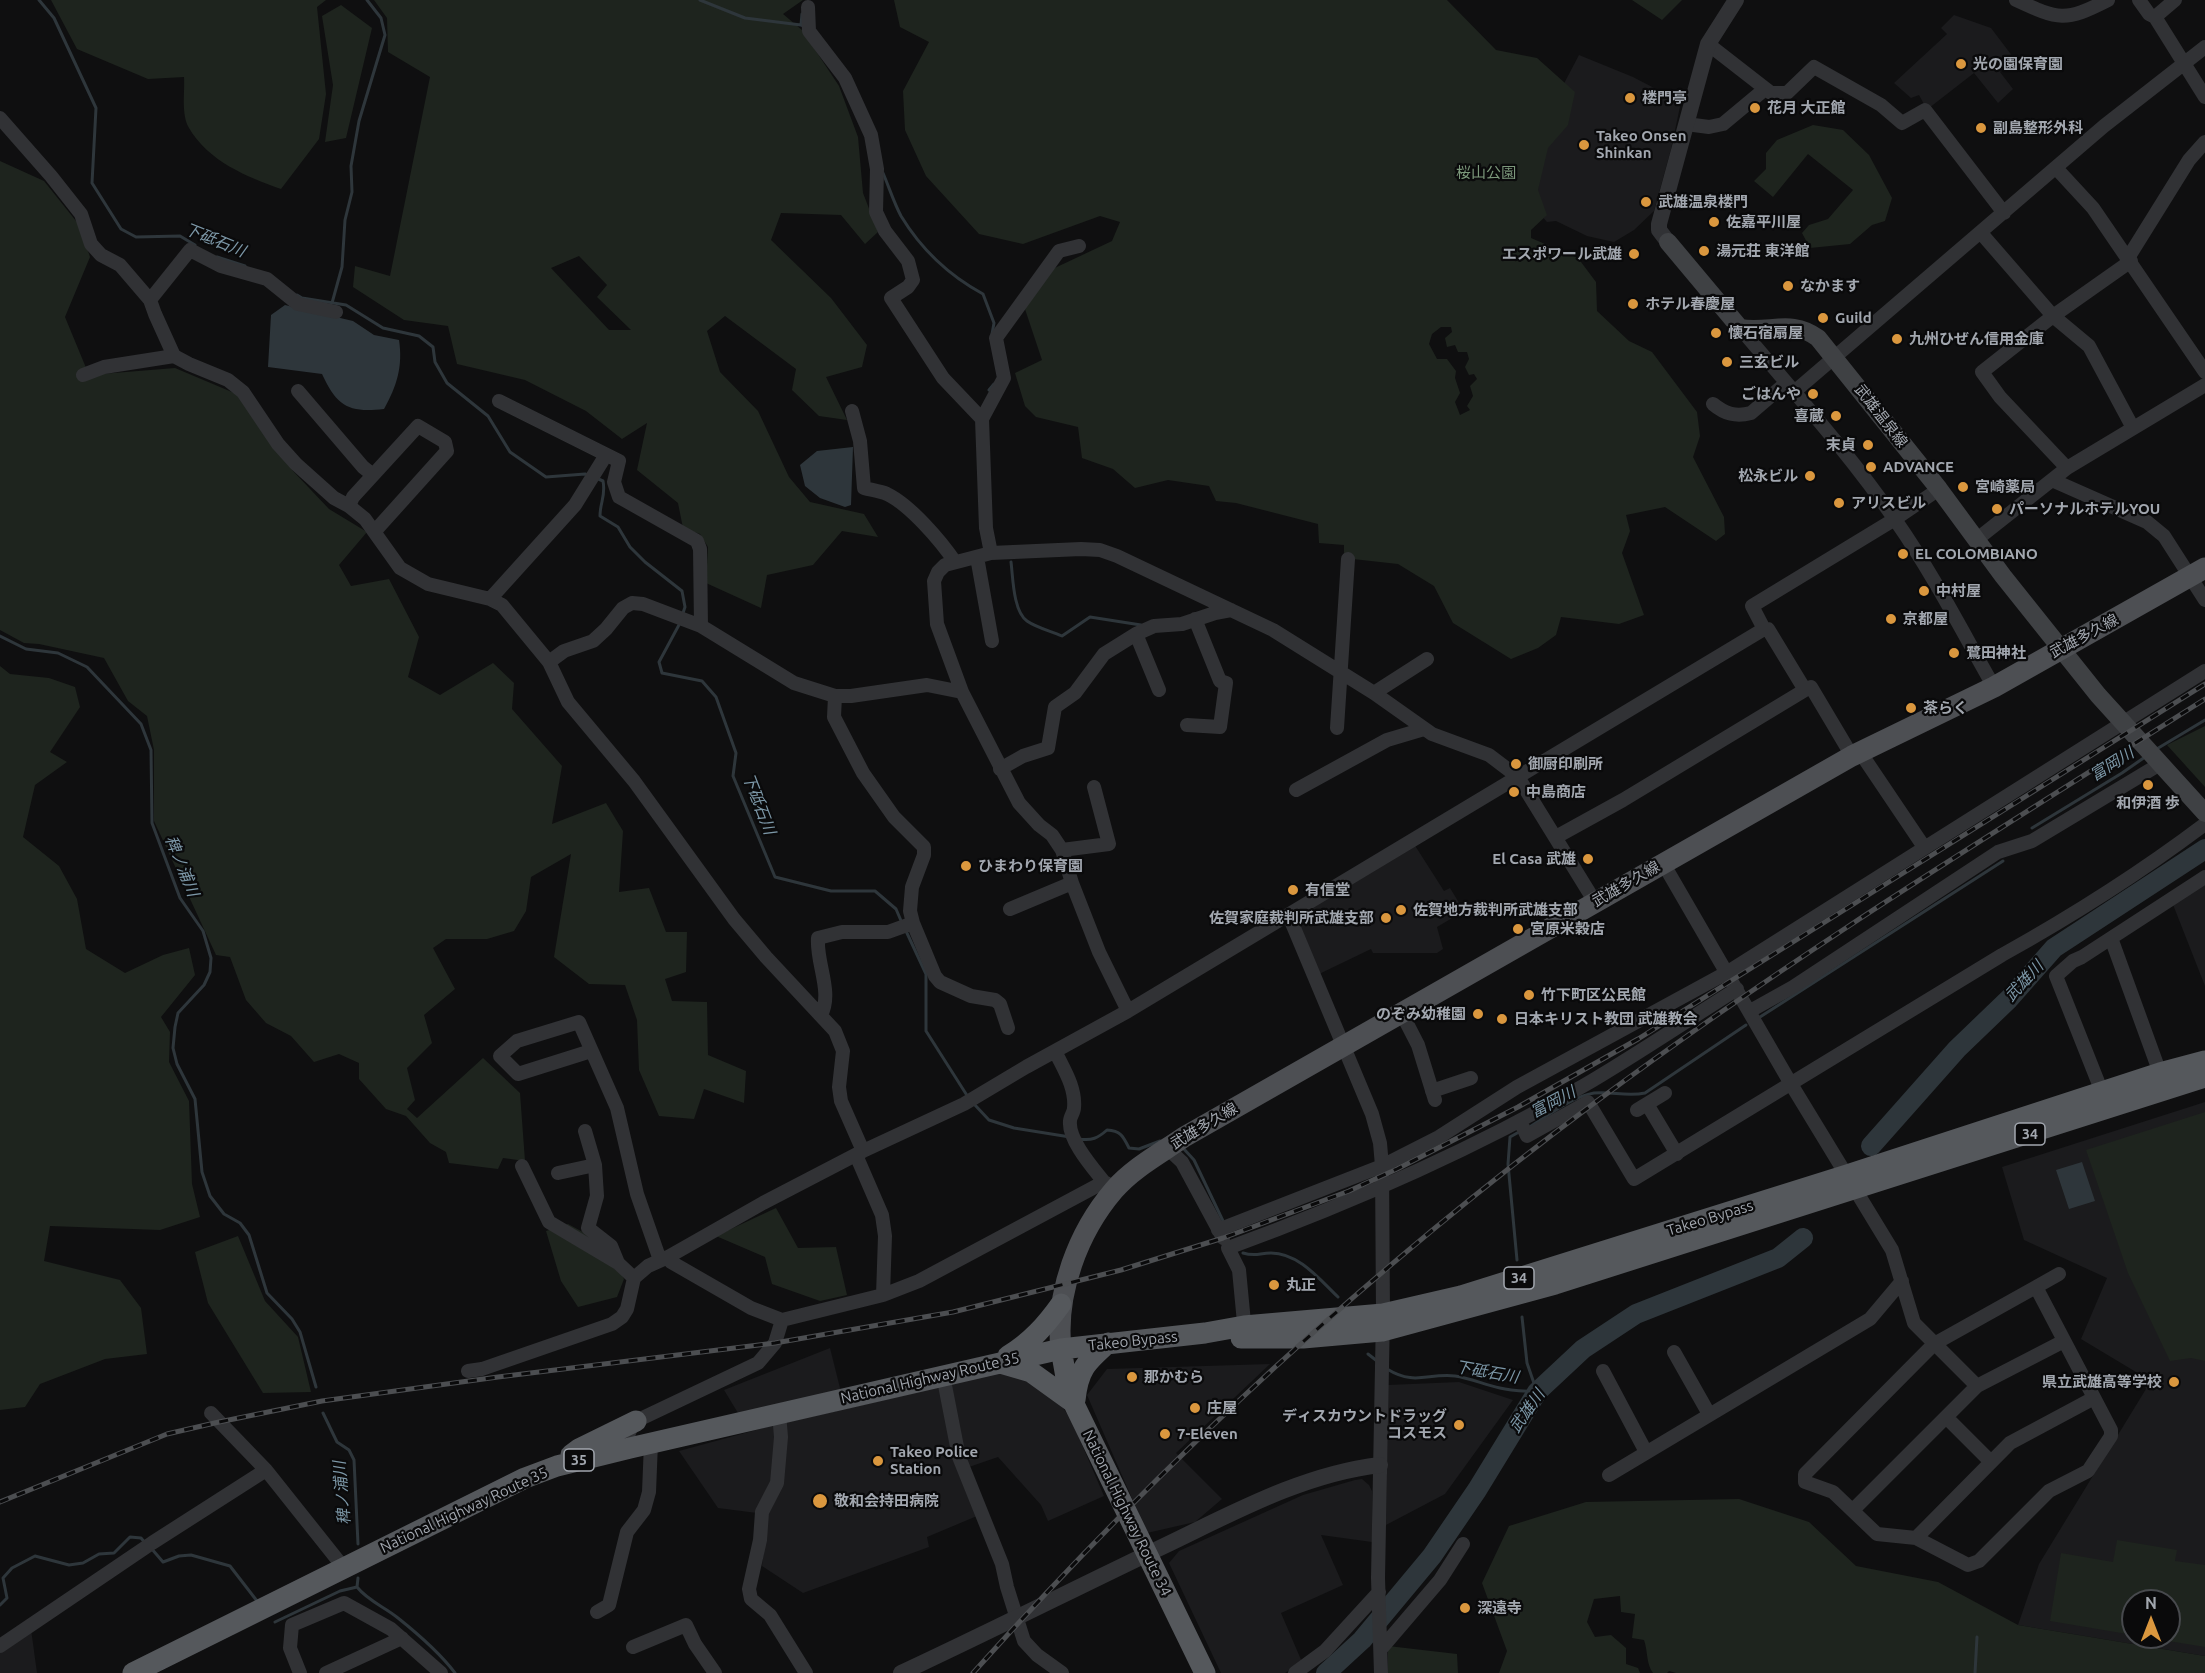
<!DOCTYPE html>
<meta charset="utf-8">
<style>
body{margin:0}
#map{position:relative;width:2205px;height:1673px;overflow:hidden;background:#0f0f10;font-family:Ubuntu,sans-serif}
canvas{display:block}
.north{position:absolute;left:2121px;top:1589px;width:60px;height:60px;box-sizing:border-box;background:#0a0a0b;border:2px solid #47494d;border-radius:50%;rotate:0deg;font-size:16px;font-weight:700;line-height:24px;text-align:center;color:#a2a7af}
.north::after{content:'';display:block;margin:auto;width:21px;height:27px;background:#da973e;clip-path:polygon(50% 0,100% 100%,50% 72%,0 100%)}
</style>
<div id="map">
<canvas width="2205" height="1673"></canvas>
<div class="north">N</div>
</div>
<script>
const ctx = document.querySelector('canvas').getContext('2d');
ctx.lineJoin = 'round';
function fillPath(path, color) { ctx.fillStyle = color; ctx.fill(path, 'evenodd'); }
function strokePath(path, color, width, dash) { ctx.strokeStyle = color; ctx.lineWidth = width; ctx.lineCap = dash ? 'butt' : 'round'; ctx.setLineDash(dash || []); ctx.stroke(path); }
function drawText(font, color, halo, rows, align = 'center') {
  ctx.font = font + ' Ubuntu,"Noto Sans JP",sans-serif'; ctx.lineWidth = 4.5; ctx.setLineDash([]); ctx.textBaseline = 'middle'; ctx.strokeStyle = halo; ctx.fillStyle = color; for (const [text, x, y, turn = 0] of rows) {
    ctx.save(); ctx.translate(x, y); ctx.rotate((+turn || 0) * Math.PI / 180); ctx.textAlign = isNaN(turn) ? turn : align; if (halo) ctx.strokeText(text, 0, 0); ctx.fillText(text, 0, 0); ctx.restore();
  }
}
fillPath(new Path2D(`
 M1954 15 1991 28 2013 57 2000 72 2013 89 1998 103 1974 73 1929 108 1925 106 1919 95 1911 98 1894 83 1947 34 1941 28Z
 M1579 55 1633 77 1681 102 1671 149 1654 211 1634 230 1614 242 1587 236 1556 221 1547 222 1529 202 1559 93Z
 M1414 844 1444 891 1450 888 1464 911 1437 927 1443 949 1437 953H1373L1371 949 1317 975 1299 922 1302 913Z
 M2205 882V986L2172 902Z
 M2205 1102V1656L2018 1625 2039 1564 2146 1389 2141 1375 2081 1339 2107 1278 2024 1240 2002 1167ZM2133 1601H2169V1637H2133Z
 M830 1348 841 1392 738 1413 724 1390Z
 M1270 1364 1176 1453 1222 1499 1195 1522 1147 1533 1087 1395 1107 1369Z
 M1004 1372 1050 1390 1071 1419 1104 1496 1048 1521 1041 1505 998 1457 969 1467 964 1456 948 1385Z
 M1459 1382 1513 1400 1445 1494 1386 1525 1388 1385Z
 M940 1387 977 1516 927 1537 929 1547 803 1593 762 1566 768 1513 784 1423Z
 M778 1424 772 1485 757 1513 718 1508 679 1451Z
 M1362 1479 1369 1485 1372 1491V1542L1321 1535 1343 1585 1281 1613 1302 1662 1285 1673H1221L1169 1563 1179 1551 1303 1495 1355 1480Z
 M31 1629 37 1673H0V1650Z`), '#1b1b1d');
fillPath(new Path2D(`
 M51 0H326L317 7 326 94 319 139 281 189C247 177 208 161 189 128 181 114 185 92 184 77L148 79 77 49Z
 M374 0H803L783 14 802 30 839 86 858 137 863 193 878 232 865 244 841 215 781 213 771 240 831 298 867 345 862 367 826 377 847 420 819 416 792 390 796 369 725 316 707 331 720 372 758 411 789 477 810 502 864 514 878 537 842 531 813 565 767 575 761 608 706 583 708 547 700 534 683 528 678 503 637 470 647 423 622 439 586 411 525 380 457 364 448 326 404 320 353 287 355 266 390 276 430 77 388 52 387 18ZM579 256 607 285 597 297 631 330H609L551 268Z
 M894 0H1447L1496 50 1537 58 1575 92 1568 125 1548 148 1538 190 1547 215 1531 230V238L1578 258 1596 282 1597 311 1629 341 1652 352 1697 412 1700 436 1693 457 1724 517 1725 534 1716 541 1665 507 1626 515 1630 531 1622 553 1644 615 1619 624 1561 617 1556 635 1538 648 1511 659 1453 623 1434 586 1398 564 1344 558V545L1319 543 1318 524 1236 503 1216 501 1209 486 1168 480 1135 488 1113 469 1082 458 1078 427 1036 417 1025 406 1015 373 1042 360 1022 300 1042 274 1112 241 1120 222 1100 216 1023 244 979 234 926 176 905 130 903 91 929 42 900 27ZM1441 327H1451L1452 332 1445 338 1447 347 1455 345 1458 352H1467L1469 359 1465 367 1469 375 1474 374 1477 379 1470 386 1473 396 1467 406 1470 410 1460 415 1455 402 1460 393 1455 378 1456 371 1447 359H1437L1429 344 1432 334Z
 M1632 0H1682L1662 20Z
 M341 5 372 28 346 138 325 142 333 85 322 16Z
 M1813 125 1843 130 1869 155 1892 198 1885 221 1872 225 1850 244 1810 248 1802 233 1809 225 1828 219 1853 190 1808 154 1773 197 1754 181 1766 169V153L1777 140Z
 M0 161 44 181 80 226 90 257 65 317 89 375 175 368 239 395 293 471 329 509 367 532 339 565 351 586 389 579 419 637 408 677 440 695 493 663 514 683 512 709 562 766 552 824 606 803 623 831 619 892 649 888 666 932H687L686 972 665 979 672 1001 707 1002 708 1055 746 1071 744 1103 704 1089 694 1119 659 1116 639 1070 637 1020 625 985 589 984 554 957 571 854 531 877 526 911 514 931 487 939H446L433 948 455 989 424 1015 432 1043 407 1068 415 1100 407 1109 417 1118 483 1058 520 1093 525 1161 503 1158 498 1169 449 1163 446 1152 430 1143 406 1116 386 1109 359 1079V1063L339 1054 314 1062 291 1036 266 1023 246 1000 230 957 216 955 154 821V750L147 716 128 701 104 658 39 644 24 643 0 630Z
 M0 666 10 674 49 678 75 687 80 707 50 752 67 762 35 785 23 837 59 866 77 899 86 949 125 973 163 955 189 948 195 975 161 1017 170 1032 169 1062 189 1101 192 1184 200 1217 160 1230 50 1226 44 1261 120 1280 141 1308 147 1354 105 1359 40 1384 25 1407 0 1410Z
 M2205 726V787L2167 745Z
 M2205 1112V1361L2191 1358 2170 1361 2128 1273 2086 1150Z
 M776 1208 798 1248 836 1247 847 1295 820 1301 772 1284 765 1257 716 1236Z
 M568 1224 605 1244 624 1279 617 1297 578 1307 561 1281 546 1231Z
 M238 1236 265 1301 298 1337 311 1392 263 1393 208 1303 195 1252Z
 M1739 1499 1809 1522 1856 1566 1938 1582 2018 1625 2205 1656V1673H1676L1669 1671 1667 1673H1653C1646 1664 1648 1651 1644 1640L1632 1638 1635 1614 1621 1612 1620 1596 1594 1599 1587 1622 1595 1637 1611 1635 1626 1648V1664L1638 1668 1640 1673H1499L1507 1651 1482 1583 1509 1526 1586 1502Z
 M2117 1540 2177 1550 2175 1561 2205 1565V1647L2144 1637H2169V1601H2133V1635L2050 1621 2061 1553 2113 1562Z
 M1388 1646 1457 1654 1458 1673H1388Z`), '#1e241e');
fillPath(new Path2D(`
 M285 305 353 321 374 335 399 340C403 366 397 386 384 409 348 413 337 406 322 374L268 367 271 315Z
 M853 447 851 505 845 507 820 498 805 486 800 465 817 451Z
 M2082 1162 2095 1201 2069 1209 2056 1170Z`), '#2e363b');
strokePath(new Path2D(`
 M39 0 54 18 96 108 92 183 121 229 136 237 180 236 195 245
 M700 0 745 18 801 25
 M802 14 801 25 804 26
 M883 173C889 187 894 203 901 216 921 249 950 276 983 294L994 323 992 334
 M217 257 245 266
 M297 295 302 298 346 305 383 328 419 336 433 347 435 362 447 383 488 416 510 452 546 477 585 474 590 476
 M332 303 342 267 345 220 352 192 351 166 359 121 385 35 381 18 367 0
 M989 390 994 384
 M596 478 603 481C606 496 600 502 600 516L618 527 630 547 645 562 682 591 685 607 683 613
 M1011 562C1013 577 1013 611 1027 621 1037 628 1051 631 1062 636L1090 617 1141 625
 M680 623 659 662 662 673 702 681 716 697 736 753 733 776 775 877 831 891H875L896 909 902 923
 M0 636 26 649 58 653 87 667 141 724 151 750 152 823 180 898 203 931 211 958 210 972 204 985 178 1013 175 1027 173 1048 177 1064 195 1099 202 1172 210 1196 224 1214 240 1223 249 1235 267 1293 292 1319 300 1332 316 1387
 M2155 750 2205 720
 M2032 828 2122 773 2145 757
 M906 931 926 974V1031L968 1097
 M1760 1017 2003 861
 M974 1104 989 1120 1014 1128 1070 1137
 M1528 1128C1548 1116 1571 1097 1594 1093 1611 1091 1627 1097 1645 1093L1746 1025
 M1079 1139C1092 1141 1098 1138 1107 1130 1121 1131 1123 1136 1129 1148L1139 1149 1160 1141
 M1183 1148 1194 1160 1223 1221
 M1243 1253C1256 1257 1259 1253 1271 1253 1299 1253 1320 1280 1338 1297
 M1517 1260 1508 1164 1510 1137 1519 1132
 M1368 1354 1377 1361
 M1387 1369C1415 1386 1427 1373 1455 1376 1470 1378 1485 1385 1500 1388 1512 1391 1525 1391 1537 1392L1527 1363 1522 1317
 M323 1413 337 1442 349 1450 354 1460 358 1544
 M151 1548 163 1562 179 1556 191 1555 230 1566 257 1601
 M358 1578 357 1587C368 1601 385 1607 398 1618 418 1634 440 1653 455 1673
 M0 1605 7 1598 3 1578 12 1568 35 1556 69 1565 83 1563 99 1554 114 1553 130 1537 141 1538 146 1544
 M275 1622 340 1591 357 1587
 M1975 1673 1977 1637`), '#2e363b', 3);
strokePath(new Path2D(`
 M1871 1146 1957 1049 2009 999 2054 948 2205 849
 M1326 1673 1362 1640 1432 1556 1477 1490 1537 1392 1583 1349 1636 1314 1778 1258 1803 1238`), '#2e363b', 20);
strokePath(new Path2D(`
 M2016 0C2059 20 2065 22 2108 0
 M2139 0 2149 14 2155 17 2205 97
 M808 7 809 31 845 78 871 135 877 169 876 212 885 231 908 261 913 280 908 287 891 298 943 378 982 419 986 528 991 553
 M2155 17 2175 0
 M1708 44 1771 93H1787L1814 67 1881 105 1902 123 1925 110 2004 213
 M0 118 51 176 81 214 91 244 101 255 120 265 150 300 155 314 174 356
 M1686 124 1709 127 1723 124 1765 89
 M2056 168 2093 208 2205 372
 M1981 233 2053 316 2089 346 2133 428
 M2128 258 2189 160 2205 142
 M150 300 190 250 221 266 267 279 298 304 336 312
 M1740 328C1793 391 1849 453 1896 521 1933 574 1962 631 1994 687
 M83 375 104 367 174 356 189 364 228 380 243 392 278 444 296 464 334 498 349 506 365 519 400 568 428 584 490 599 502 605 549 662 568 702 634 781 734 919 766 957 835 1031 843 1051 839 1087 841 1101 863 1151
 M298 391 363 467 373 475
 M1794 392 2104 126 2205 47
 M499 401 619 461 614 482 619 497 697 541 700 549 701 626
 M1713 404C1725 414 1736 417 1751 413L1786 383
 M852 411 860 441 864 488C871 490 880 491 887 494 910 505 941 541 955 562
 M982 419 1004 378 996 338 1059 251 1079 246
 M2067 468 2000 397 1982 372 2053 316 2131 261
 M2052 480 2147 522 2164 536 2205 600
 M349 506 353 497 418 426 445 442 447 451 375 531
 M1976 540 2067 468 2205 385
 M977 557 992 641
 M490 599 575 505 606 455
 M1136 634 1159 690
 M549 662 564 651 593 641 606 629 623 608 632 603 643 604 701 626 794 683 835 696H851L927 685 962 692
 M1374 693 1427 659
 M835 696 834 717 863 773 894 817 924 847V855L912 887 910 911 913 923 935 976 940 982 971 996 995 1000 1000 1004 1008 1028
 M1187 725 1220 727 1226 683 1220 681 1195 619
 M1337 728 1348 559
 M1860 752 1924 847
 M1852 756 1811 687 1805 690 1768 629H1764L1752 606 1895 519 1939 489
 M1000 769 1023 756 1048 748 1055 707 1075 693 1104 654 1136 634 1154 626 1182 624 1215 613 1231 610
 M1296 790 1387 740 1424 729
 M1556 837 1623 800 1805 690
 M1062 850 1109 844 1094 787
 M1663 863 1791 1084 1892 1250 1914 1323 1977 1386
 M1010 909 1072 883
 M1289 916 1372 1114 1380 1143 1382 1166 1383 1314 1378 1578 1381 1673
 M2111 938 2160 1073
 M1128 1011 1099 952 1072 883 1062 850 1052 835 1039 825 1019 803 962 692 937 624 934 581 938 572 945 565 991 553 1081 549 1100 550 1117 556 1273 630 1374 693 1432 734 1489 755 1518 777 1595 902
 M1750 1011 1793 987 1998 852 2032 841 2160 764
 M1401 1012 1418 1045 1435 1100
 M821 1015C833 992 816 963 818 938L842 932H888L913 923
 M591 1051 518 1074 500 1056 517 1041 579 1022 617 1108 637 1194 660 1260
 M1055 1051C1063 1068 1076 1087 1074 1108 1074 1112 1070 1117 1070 1121 1068 1140 1093 1168 1104 1182
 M1432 1091 1471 1078
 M2102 1092 2056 976 2073 961 2082 957 2205 877
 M1647 1104 1677 1154
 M1637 1110 1665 1093
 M1520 1121 1527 1136 1588 1102 1634 1179 2002 955C2072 916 2140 873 2205 824
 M585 1131 595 1165
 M1167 1148 1182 1162 1223 1238
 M856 1155 882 1215 885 1236 883 1295
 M522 1166 549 1222 618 1263
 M558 1173 595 1165 597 1196 588 1228 611 1246 618 1263 634 1278
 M1218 1230 1382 1166 1439 1137 1517 1087 1728 972 2205 671
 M668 1257 671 1262 751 1308 782 1320 883 1295 919 1281 1104 1182 1115 1188
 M2036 1287 2111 1430V1436L2088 1471 2049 1491 1979 1561 1968 1565 1916 1538 1877 1534 1833 1492 1805 1482V1474L1934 1344Z
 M2036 1287 2059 1274
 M1245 1333 1239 1270 1228 1248C1351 1203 1470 1151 1583 1086 1636 1055 1686 1021 1737 989
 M1674 1352 1709 1414
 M468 1371 482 1369 612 1324 622 1317 627 1309 634 1278 648 1266 668 1257 763 1203 863 1151 964 1104 1026 1067 1128 1011 1764 629
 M1603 1371 1646 1452
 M943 1375 959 1457 1002 1564 1007 1587 1024 1641 1037 1655 1062 1673
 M211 1413 266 1470 344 1568
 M779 1413 781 1437 777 1483 762 1512 760 1540 749 1589 751 1599 770 1615 806 1673
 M1946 1417 1991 1462
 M630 1448C626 1436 629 1430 636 1421L758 1363 775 1343 782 1320
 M1609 1475 1870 1319 1902 1281
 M1853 1510 1977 1386 2064 1341
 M1916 1538 2010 1443 2094 1398
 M597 1612 609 1605 627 1532 644 1510 649 1492 651 1443
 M0 1646 152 1543 266 1470
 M633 1647 686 1625 695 1644 715 1673
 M1381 1649 1440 1580 1463 1544
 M300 1673 290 1648 292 1625 344 1603 391 1629 441 1673
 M326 1673 402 1638
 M1295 1673 1325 1651 1379 1592`), '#313235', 14);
strokePath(new Path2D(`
 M1668 242 1659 230V224L1708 44 1736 0
 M901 1673C989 1632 1076 1588 1164 1546 1233 1513 1303 1474 1380 1465`), '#313235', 16);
strokePath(new Path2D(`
 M1668 242 1740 328C1770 333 1791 318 1818 338L1939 489 2003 576 2098 695 2205 813`), '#3f4144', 18);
strokePath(new Path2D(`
 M1061 1349C1055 1293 1078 1232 1114 1190 1133 1168 1161 1153 1184 1137L1852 756 1994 687 2205 568`), '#4d4f53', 21);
strokePath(new Path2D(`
 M1241 1338H1303L1382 1331 1555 1284 2205 1077
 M1061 1349 1067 1383 1074 1404 1205 1673
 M1008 1356C1031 1342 1046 1325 1061 1304
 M1000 1363 1031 1372 1074 1403
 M1075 1400C1078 1370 1086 1362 1108 1343
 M571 1455 579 1449 636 1421
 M133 1673 525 1478 557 1466 630 1448 1061 1349 1205 1333 1244 1326 1383 1314 1461 1296 1847 1175 2160 1073 2205 1061`), '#55585c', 21);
const rail = new Path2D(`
 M0 1502 167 1434 219 1422 322 1401 498 1377 775 1343 953 1312 1121 1270 1223 1238 1349 1191 1397 1169 1518 1107 1638 1039 2205 684
 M973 1673C1161 1463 1371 1269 1597 1101 1792 956 2000 829 2205 699`);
strokePath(rail, '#4c4e51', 5);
strokePath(rail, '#0a0a0b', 3, [9]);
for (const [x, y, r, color] of [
 [1961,64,6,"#da973e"],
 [1630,98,6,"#da973e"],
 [1755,108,6,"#da973e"],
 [1981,128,6,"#da973e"],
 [1584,145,6,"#da973e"],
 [1646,202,6,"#da973e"],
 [1714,222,6,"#da973e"],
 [1704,251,6,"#da973e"],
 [1634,254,6,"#da973e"],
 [1788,286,6,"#da973e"],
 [1633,304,6,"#da973e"],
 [1823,318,6,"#da973e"],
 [1716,333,6,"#da973e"],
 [1897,339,6,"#da973e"],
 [1727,362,6,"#da973e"],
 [1813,394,6,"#da973e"],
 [1836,416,6,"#da973e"],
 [1868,445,6,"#da973e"],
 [1871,467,6,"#da973e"],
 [1810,476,6,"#da973e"],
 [1963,487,6,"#da973e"],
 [1839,503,6,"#da973e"],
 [1997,509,6,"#da973e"],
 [1903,554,6,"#da973e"],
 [1924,591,6,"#da973e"],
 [1891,619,6,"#da973e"],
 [1954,653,6,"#da973e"],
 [1911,708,6,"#da973e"],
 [1516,764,6,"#da973e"],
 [2148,785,6,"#da973e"],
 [1514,792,6,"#da973e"],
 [1588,859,6,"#da973e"],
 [966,866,6,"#da973e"],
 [1293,890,6,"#da973e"],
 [1401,910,6,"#da973e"],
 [1386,918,6,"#da973e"],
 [1518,929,6,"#da973e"],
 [1529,995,6,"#da973e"],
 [1478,1014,6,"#da973e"],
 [1502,1019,6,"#da973e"],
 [1274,1285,6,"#da973e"],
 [1132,1377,6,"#da973e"],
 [2174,1382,6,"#da973e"],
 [1195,1408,6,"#da973e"],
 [1459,1425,6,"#da973e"],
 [1165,1434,6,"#da973e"],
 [878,1461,6,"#da973e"],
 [820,1501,8,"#da973e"],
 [1465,1608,6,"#da973e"]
]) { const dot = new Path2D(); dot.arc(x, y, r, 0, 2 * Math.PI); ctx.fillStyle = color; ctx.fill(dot); strokePath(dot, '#0a0a0b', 2); }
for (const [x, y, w] of [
 [2030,1134,30],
 [1519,1278,30],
 [579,1460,30]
]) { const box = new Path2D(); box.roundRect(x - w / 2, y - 11, w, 22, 4.5); ctx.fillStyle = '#0a0a0b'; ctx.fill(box); strokePath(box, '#a2a7af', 1.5); }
drawText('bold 14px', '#a2a7af', null, [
 ["34",2030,1134],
 ["34",1519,1278],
 ["35",579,1460]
]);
drawText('bold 15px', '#a2a7af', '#0a0a0b', [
 ["光の園保育園",1973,64],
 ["楼門亭",1642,98],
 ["花月 大正館",1767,108],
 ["副島整形外科",1993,128],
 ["Takeo Onsen",1596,136],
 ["Shinkan",1596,153],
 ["武雄温泉楼門",1658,202],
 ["佐嘉平川屋",1726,222],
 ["湯元荘 東洋館",1716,251],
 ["エスポワール武雄",1622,254,"right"],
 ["なかます",1800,286],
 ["ホテル春慶屋",1645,304],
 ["Guild",1835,318],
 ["懐石宿扇屋",1728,333],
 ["九州ひぜん信用金庫",1909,339],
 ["三玄ビル",1739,362],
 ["ごはんや",1801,394,"right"],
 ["喜蔵",1824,416,"right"],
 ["末貞",1856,445,"right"],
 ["ADVANCE",1883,467],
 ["松永ビル",1798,476,"right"],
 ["宮崎薬局",1975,487],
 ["アリスビル",1851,503],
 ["パーソナルホテルYOU",2009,509],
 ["EL COLOMBIANO",1915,554],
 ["中村屋",1936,591],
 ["京都屋",1903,619],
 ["鷺田神社",1966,653],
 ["茶らく",1923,708],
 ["御厨印刷所",1528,764],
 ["中島商店",1526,792],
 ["和伊酒 歩",2148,803,"center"],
 ["El Casa 武雄",1576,859,"right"],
 ["ひまわり保育園",978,866],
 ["有信堂",1305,890],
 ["佐賀地方裁判所武雄支部",1413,910],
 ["佐賀家庭裁判所武雄支部",1374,918,"right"],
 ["宮原米穀店",1530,929],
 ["竹下町区公民館",1541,995],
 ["のぞみ幼稚園",1466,1014,"right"],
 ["日本キリスト教団 武雄教会",1514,1019],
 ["丸正",1286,1285],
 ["那かむら",1144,1377],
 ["県立武雄高等学校",2162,1382,"right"],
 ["庄屋",1207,1408],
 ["ディスカウントドラッグ",1447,1416,"right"],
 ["コスモス",1447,1433,"right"],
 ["7-Eleven",1177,1434],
 ["Takeo Police",890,1452],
 ["Station",890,1469],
 ["敬和会持田病院",834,1501],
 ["深遠寺",1477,1608]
], 'left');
drawText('15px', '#7c987b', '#0a0a0b', [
 ["桜山公園",1486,173]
]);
drawText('15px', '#a2a7af', '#0a0a0b', [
 ["武雄温泉線",1881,416,52],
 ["武雄多久線",2084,636,-28],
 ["武雄多久線",1626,884,-30],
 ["武雄多久線",1204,1126,-31],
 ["Takeo Bypass",1710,1218,-17],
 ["Takeo Bypass",1133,1341,-6],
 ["National Highway Route 35",930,1378,-13],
 ["National Highway Route 35",464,1510,-25],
 ["National Highway Route 34",1127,1513,64]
]);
drawText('italic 16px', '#7c97a7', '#0a0a0b', [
 ["下砥石川",215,240,22],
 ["富岡川",2112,764,-32],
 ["下砥石川",759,804,69],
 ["稗ノ浦川",182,866,68],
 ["武雄川",2024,981,-47],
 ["富岡川",1553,1102,-28],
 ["下砥石川",1487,1372,10],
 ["武雄川",1527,1411,-55],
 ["稗ノ浦川",342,1493,-95]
]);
</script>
